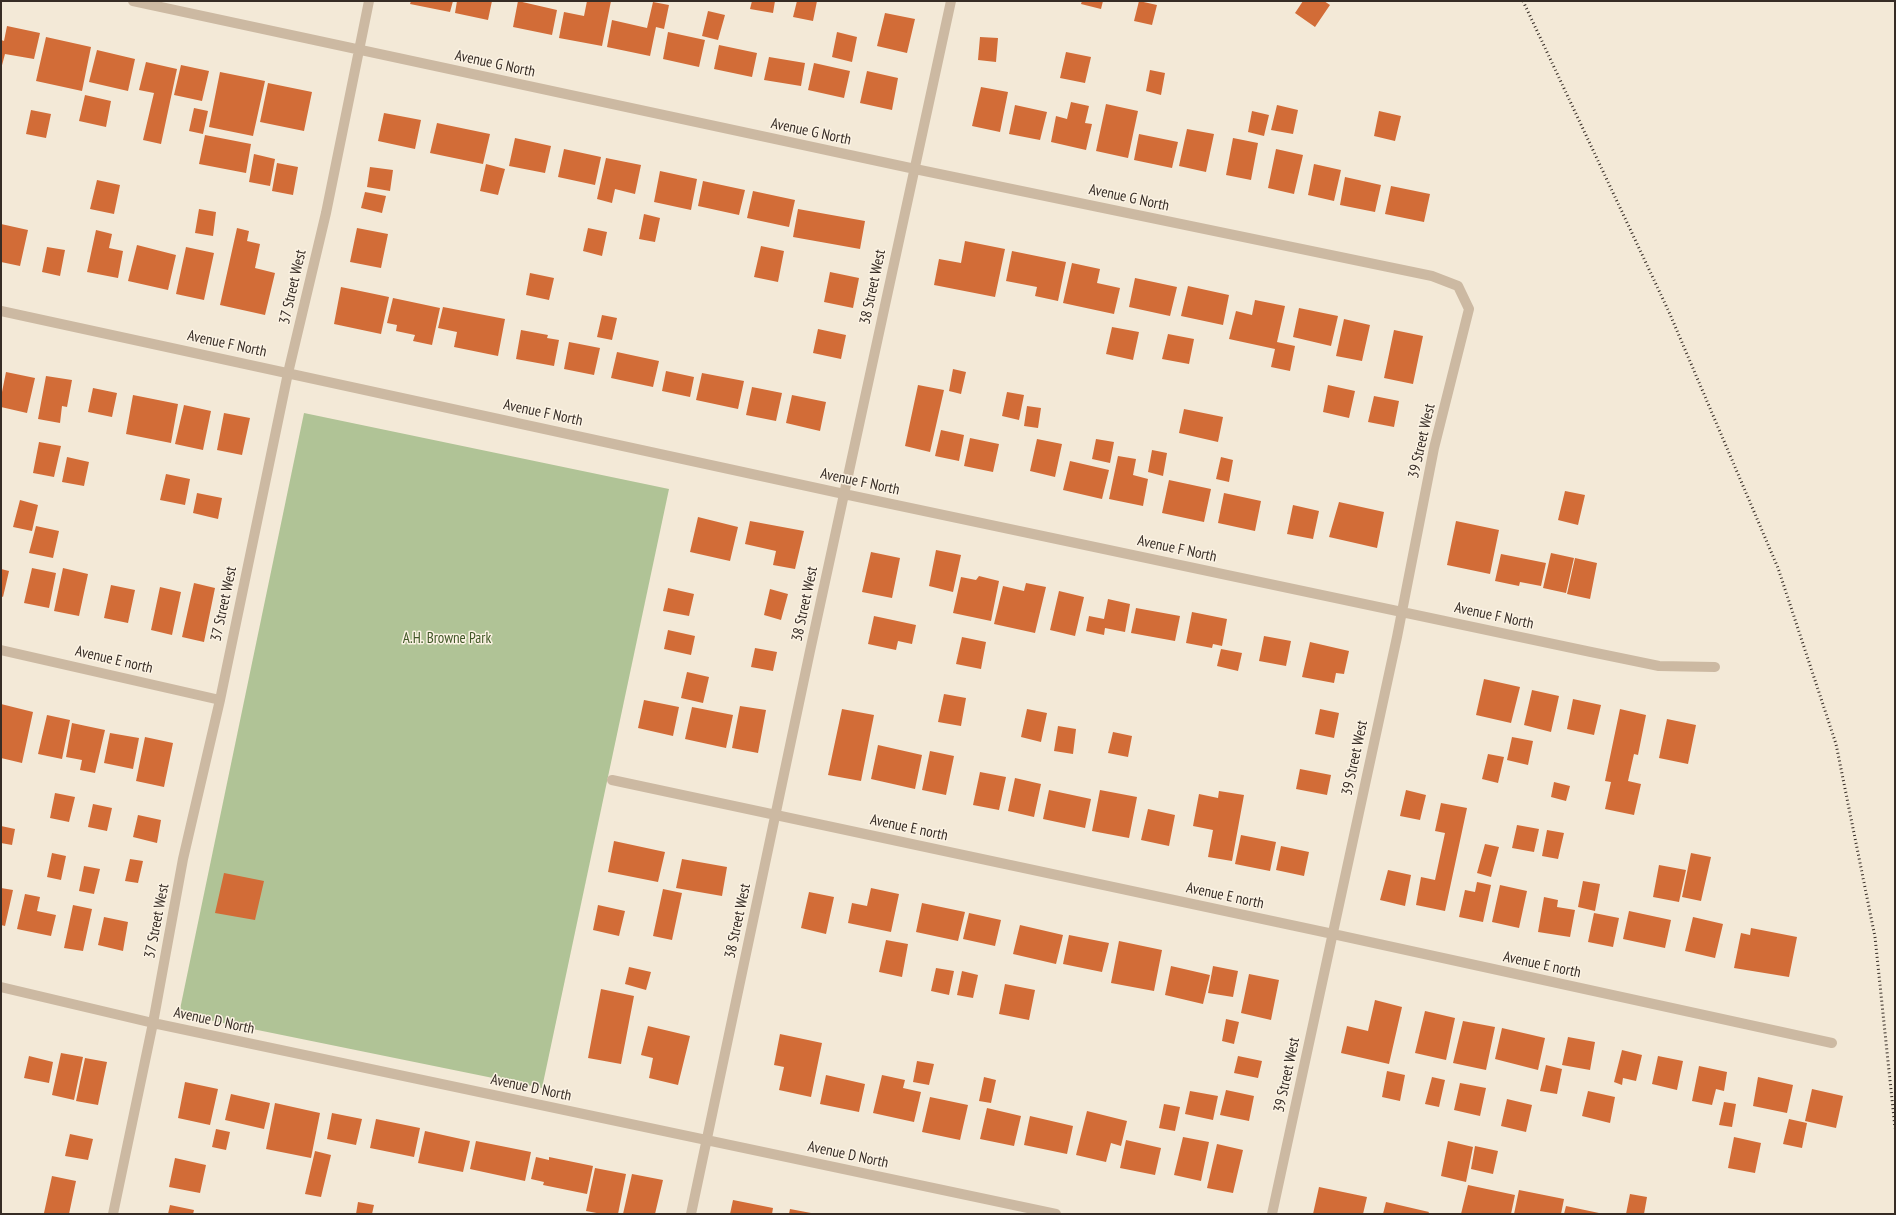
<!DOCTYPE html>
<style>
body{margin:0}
#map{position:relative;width:1896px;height:1215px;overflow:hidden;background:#f3e9d7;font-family:"PT Sans Narrow",sans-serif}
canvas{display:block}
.frame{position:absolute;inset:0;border:2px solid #362c25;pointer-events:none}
</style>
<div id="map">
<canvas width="1896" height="1215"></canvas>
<div class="frame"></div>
</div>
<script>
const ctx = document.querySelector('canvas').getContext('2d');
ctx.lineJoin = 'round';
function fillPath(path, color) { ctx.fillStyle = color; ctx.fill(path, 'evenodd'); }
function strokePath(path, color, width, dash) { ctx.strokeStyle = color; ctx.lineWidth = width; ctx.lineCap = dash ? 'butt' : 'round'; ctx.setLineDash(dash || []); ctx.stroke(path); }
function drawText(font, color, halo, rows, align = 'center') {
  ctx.font = font + ' "PT Sans Narrow",sans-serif'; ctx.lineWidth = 3; ctx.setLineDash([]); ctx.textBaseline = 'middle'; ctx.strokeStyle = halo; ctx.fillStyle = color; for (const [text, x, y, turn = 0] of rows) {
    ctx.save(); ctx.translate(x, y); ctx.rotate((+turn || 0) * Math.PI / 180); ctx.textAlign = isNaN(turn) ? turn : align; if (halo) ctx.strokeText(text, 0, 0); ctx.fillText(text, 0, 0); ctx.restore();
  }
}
fillPath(new Path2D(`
 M304 413 669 489 542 1088 179 1014Z`), '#b0c396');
fillPath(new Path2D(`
 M411 1H453L450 12 410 4Z
 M457 1H492L488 20 455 13Z
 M518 1 557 10 552 35 513 27Z
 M587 1H611L602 46 559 38 564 12 584 16Z
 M752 1H775L773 13 750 9Z
 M797 1H817L813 21 793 17Z
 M1082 1H1103L1101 9 1081 4Z
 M1139 1 1157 5 1152 25 1134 21Z
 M1303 1H1324L1330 5 1315 27 1295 13Z
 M653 2 669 5 664 29 656 27 650 56 607 47 612 20 647 28Z
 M708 11 725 15 718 40 702 36Z
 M885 13 915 19 907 53 877 46Z
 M7 26 40 33 34 59 5 54 1 69V40L4 41Z
 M668 32 705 40 699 67 663 59Z
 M837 32 857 37 852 62 832 57Z
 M46 37 91 47 82 91 36 81Z
 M980 37 998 38 996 62 978 60Z
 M719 45 757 53 752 77 714 69Z
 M97 50 135 59 128 91 89 82Z
 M1066 52 1091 57 1085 83 1060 78Z
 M769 57 805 63 801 86 764 80Z
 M146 62 177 69 161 144 143 140 154 93 139 90Z
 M814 63 850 71 844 98 808 90Z
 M181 65 209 71 202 101 174 95Z
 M1150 70 1165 73 1161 95 1146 91Z
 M867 71 898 78 892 110 860 103Z
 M220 72 265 81 253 136 209 127Z
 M268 83 312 92 304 131 260 122Z
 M981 87 1008 92 1000 132 972 126Z
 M85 95 111 101 106 127 79 121Z
 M1071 102 1089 106 1085 123 1092 124 1086 150 1051 142 1056 116 1067 119Z
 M1106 104 1138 111 1128 158 1096 151Z
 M1015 105 1047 112 1040 140 1009 134Z
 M1277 105 1298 110 1293 134 1271 130Z
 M194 108 208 111 203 134 189 131Z
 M31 110 51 114 46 138 26 134Z
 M1252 111 1269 115 1264 136 1248 132Z
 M1379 111 1401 116 1395 141 1374 136Z
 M384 113 421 120 415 149 378 141Z
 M437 123 490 134 483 164 430 153Z
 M1187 129 1214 134 1206 172 1179 166Z
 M1139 134 1178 142 1172 168 1134 160Z
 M205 135 251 144 246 173 199 164Z
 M515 138 551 146 545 173 509 166Z
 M1233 138 1258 143 1251 180 1226 175Z
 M564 149 601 157 595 185 558 177Z
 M1276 149 1303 155 1294 194 1268 188Z
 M254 154 275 159 270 186 249 182Z
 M606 158 641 165 635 194 615 189 612 203 597 199Z
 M277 163 298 167 293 195 272 191Z
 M486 164 505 169 498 195 480 191Z
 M1314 164 1341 170 1334 201 1308 195Z
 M370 167 393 170 390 191 367 187Z
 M660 171 697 179 691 210 654 202Z
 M1345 177 1381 185 1375 212 1340 205Z
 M97 180 120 185 114 214 90 209Z
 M703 181 745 190 739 215 698 206Z
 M1391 186 1430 194 1424 222 1385 214Z
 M753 191 795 200 789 227 747 218Z
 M365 192 386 196 382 213 361 208Z
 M199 209 216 212 213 236 195 233Z
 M798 209 865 221 860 249 793 237Z
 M644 214 660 218 655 242 639 239Z
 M1 224 28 230 20 266 1 262Z
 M237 228 249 231 247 241 260 244 255 268 275 273 265 315 220 305Z
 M357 228 388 234 381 268 350 262Z
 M588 228 607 232 602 256 583 251Z
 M96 230 112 234 109 248 123 251 118 278 87 272Z
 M965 241 1005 249 995 297 934 285 939 259 961 263Z
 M137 245 176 255 168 290 128 281Z
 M761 246 784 251 778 282 754 277Z
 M47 247 65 250 60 276 42 272Z
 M186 247 214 253 204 300 176 294Z
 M1012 251 1066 262 1058 301 1035 296 1037 287 1006 281Z
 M1072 263 1100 269 1097 283 1120 288 1114 314 1063 303Z
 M830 272 859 278 853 308 824 302Z
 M530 273 554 278 549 300 526 295Z
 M1135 278 1177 287 1170 316 1129 307Z
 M1188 286 1229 295 1223 325 1181 316Z
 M341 287 389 297 381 334 334 324Z
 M393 298 440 308 432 345 413 341 415 335 396 331 397 325 387 323Z
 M1255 300 1285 306 1277 342 1295 346 1290 371 1271 367 1275 349 1229 339 1236 311 1252 315Z
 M443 307 505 319 498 356 454 347 457 332 438 328Z
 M1299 308 1338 316 1331 346 1293 337Z
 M602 315 617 318 612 340 597 337Z
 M1344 319 1370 325 1362 361 1336 356Z
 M1112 327 1139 332 1133 360 1106 354Z
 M818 329 846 335 841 359 813 353Z
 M521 330 548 335 547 338 559 340 554 366 516 359Z
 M1394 330 1423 336 1413 384 1384 378Z
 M1168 334 1194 339 1189 364 1162 359Z
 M569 342 600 348 594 375 564 369Z
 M617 352 659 361 653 387 611 378Z
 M953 369 966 372 961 394 949 391Z
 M666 371 694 377 690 397 662 391Z
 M6 372 35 378 27 413 1 407V397Z
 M702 373 744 381 738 409 696 400Z
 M46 376 72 380 67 407 62 406 60 423 38 419Z
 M918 385 944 390 930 452 905 446Z
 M1328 385 1355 391 1349 418 1323 412Z
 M752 387 782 393 776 421 746 415Z
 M93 388 117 393 112 417 88 412Z
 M1007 392 1024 395 1019 420 1002 416Z
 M133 395 178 404 171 443 126 434Z
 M792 395 826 402 820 431 786 423Z
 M1374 396 1399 401 1394 427 1368 422Z
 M184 405 211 411 203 450 175 444Z
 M1027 406 1041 408 1038 428 1024 426Z
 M1184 409 1223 417 1218 442 1179 433Z
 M224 413 250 418 242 455 217 450Z
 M941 430 964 435 959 461 935 456Z
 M970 438 999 444 993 472 964 466Z
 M1037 439 1062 444 1055 477 1030 471Z
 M1096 439 1114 442 1110 463 1092 459Z
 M39 442 61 446 54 477 33 473Z
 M1152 450 1167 453 1163 476 1148 472Z
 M1118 456 1136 459 1133 475 1148 479 1143 506 1109 499Z
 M67 457 89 462 84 486 62 482Z
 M1221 457 1233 460 1229 482 1216 479Z
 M1070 461 1109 470 1102 499 1063 490Z
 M166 474 190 479 185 505 160 500Z
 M1169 480 1211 489 1204 522 1162 513Z
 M1565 491 1585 495 1578 525 1558 520Z
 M197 493 222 498 218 519 193 513Z
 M1224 493 1261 501 1255 531 1218 523Z
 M20 500 38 505 32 531 13 527Z
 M1339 502 1384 512 1377 548 1329 537Z
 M1293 505 1319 511 1313 539 1287 534Z
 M698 517 738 527 730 561 690 552Z
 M750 521 804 531 795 569 773 565 776 551 745 544Z
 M1456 521 1499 530 1490 574 1447 565Z
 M36 526 59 531 53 558 29 553Z
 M936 550 961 555 953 592 929 586Z
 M871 552 900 558 892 598 862 592Z
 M1551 553 1574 558 1566 593 1543 588Z
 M1501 554 1546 563 1541 586 1520 582 1519 586 1495 581Z
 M1575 558 1597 563 1590 599 1567 594Z
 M32 568 56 573 49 608 24 603Z
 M63 568 88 574 79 616 54 611Z
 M1 569 9 571 3 597 1 596Z
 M979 576 999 581 991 621 953 613 961 577 976 580Z
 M194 583 215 588 204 642 182 637Z
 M1026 583 1046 587 1035 633 994 624 1003 586 1024 591Z
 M111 585 135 590 128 623 104 618Z
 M160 587 181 592 172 635 151 630Z
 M668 588 694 594 689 616 663 611Z
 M770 589 788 594 781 620 764 615Z
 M1059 591 1084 597 1075 636 1050 630Z
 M1108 599 1130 604 1125 632 1105 628 1104 635 1086 631 1089 616 1104 619Z
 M1136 608 1180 616 1175 641 1131 633Z
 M1192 612 1227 619 1222 646 1213 644 1212 648 1186 643Z
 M874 616 916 625 912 644 898 641 896 650 868 644Z
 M668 630 695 636 691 655 664 649Z
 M1264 636 1291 641 1286 666 1259 661Z
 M962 637 986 642 981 669 956 664Z
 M1310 642 1349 651 1344 674 1336 673 1334 683 1302 677Z
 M755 648 777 652 773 671 751 667Z
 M1221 649 1242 653 1238 671 1217 666Z
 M687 672 709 677 703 703 681 698Z
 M1484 679 1520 687 1511 723 1476 715Z
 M1532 690 1559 696 1551 732 1524 725Z
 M944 694 966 698 961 726 938 722Z
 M1573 699 1601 705 1594 735 1567 729Z
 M644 700 679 707 673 736 638 728Z
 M1 704 33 712 22 763 1 758Z
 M740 706 766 710 758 753 732 748Z
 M692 707 733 715 726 748 685 739Z
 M842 709 874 715 861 781 828 775Z
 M1027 709 1047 713 1041 742 1021 737Z
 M1320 709 1339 713 1334 738 1315 734Z
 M1620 709 1646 715 1638 755 1634 754 1628 781 1641 784 1634 815 1605 809 1611 782 1605 781Z
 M47 715 70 720 62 759 38 754Z
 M1667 719 1696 725 1688 764 1659 758Z
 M72 723 105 730 95 773 80 770 82 760 66 757Z
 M1058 726 1076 729 1073 754 1054 751Z
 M1113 732 1132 736 1128 757 1108 753Z
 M110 733 139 738 133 769 104 763Z
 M145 737 173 743 164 787 136 781Z
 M1512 737 1533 741 1528 765 1507 760Z
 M878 745 922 755 915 789 871 779Z
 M930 751 954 756 946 795 922 790Z
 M1488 754 1504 757 1498 783 1482 779Z
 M1300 769 1331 775 1327 795 1296 789Z
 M980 772 1006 777 999 810 973 805Z
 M1015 778 1041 784 1034 817 1008 811Z
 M1554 782 1570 786 1566 801 1551 797Z
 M1049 790 1091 799 1085 828 1043 819Z
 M1100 790 1137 797 1129 838 1092 831Z
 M1406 790 1426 795 1420 820 1400 816Z
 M1219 791 1244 795 1232 861 1208 857 1213 830 1193 826 1199 794 1218 798Z
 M55 793 75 797 69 822 50 818Z
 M1441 803 1467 808 1445 911 1416 905 1421 877 1435 880 1445 833 1435 831Z
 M93 804 112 808 107 831 88 827Z
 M1148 809 1175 815 1169 846 1141 840Z
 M138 815 161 820 157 843 133 837Z
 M1517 825 1539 829 1534 852 1512 848Z
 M1 826 15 829 12 845 1 843Z
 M1547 830 1564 833 1558 859 1542 856Z
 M1241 835 1276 842 1270 871 1235 864Z
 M614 841 665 852 658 882 608 872Z
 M1485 844 1499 847 1491 877 1477 873Z
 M1281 846 1309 852 1304 876 1276 870Z
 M52 853 66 856 61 880 47 877Z
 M1691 853 1711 857 1701 901 1682 897Z
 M130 859 143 861 138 883 125 881Z
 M682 859 727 867 722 896 676 888Z
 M1659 865 1686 870 1679 902 1653 897Z
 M84 866 100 869 94 894 79 891Z
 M1388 870 1411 875 1405 906 1380 900Z
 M224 873 264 881 255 920 215 913Z
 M1583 881 1600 884 1595 911 1578 907Z
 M1477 882 1491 885 1483 922 1459 917 1465 890 1475 892Z
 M1500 885 1527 891 1519 928 1492 922Z
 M1 888 13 890 5 926 1 925Z
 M871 888 899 894 891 932 848 923 852 903 867 906Z
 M663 889 682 893 672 940 653 936Z
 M809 892 834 897 826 934 801 928Z
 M25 894 40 897 37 911 56 915 51 936 17 929Z
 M1544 897 1558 900 1557 907 1575 910 1570 937 1538 932Z
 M922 903 965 912 958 941 916 932Z
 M73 905 92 909 83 951 64 948Z
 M598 905 625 911 619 936 593 930Z
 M1629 911 1671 920 1665 948 1623 939Z
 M969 913 1001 920 995 946 963 939Z
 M1594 913 1619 918 1613 947 1588 942Z
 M104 917 128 922 123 951 98 945Z
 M1693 917 1723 924 1715 958 1685 951Z
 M1020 925 1063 935 1056 964 1013 954Z
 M1751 928 1797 937 1789 977 1734 968 1741 933 1750 935Z
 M1069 935 1109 943 1102 972 1063 964Z
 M886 940 908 944 902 977 879 972Z
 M1119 941 1162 950 1154 991 1111 983Z
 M1171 966 1210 975 1203 1004 1165 995Z
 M1213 966 1238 971 1233 997 1208 993Z
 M629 967 651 972 646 990 625 984Z
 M936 968 954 971 949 995 931 991Z
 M962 971 978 975 973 998 957 995Z
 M1249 974 1279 980 1271 1020 1241 1013Z
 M1005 984 1035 990 1029 1020 999 1014Z
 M601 989 634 996 621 1064 588 1058Z
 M1375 1000 1402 1007 1389 1064 1341 1053 1347 1026 1368 1031Z
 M1425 1011 1455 1018 1446 1060 1415 1053Z
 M1226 1019 1239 1022 1234 1044 1222 1041Z
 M1463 1021 1495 1027 1486 1070 1453 1063Z
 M648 1026 690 1036 678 1085 649 1078 653 1058 641 1055Z
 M1502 1028 1545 1038 1538 1070 1495 1059Z
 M780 1034 822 1043 811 1097 779 1090 784 1067 774 1065Z
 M1568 1037 1595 1042 1590 1070 1562 1065Z
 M1622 1050 1642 1055 1636 1081 1623 1078 1622 1085 1614 1082Z
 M61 1053 83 1057 74 1100 52 1095Z
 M29 1056 53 1062 49 1083 24 1078Z
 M1238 1056 1262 1061 1258 1078 1234 1073Z
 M1658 1056 1683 1061 1677 1090 1652 1084Z
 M85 1058 107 1062 98 1105 76 1101Z
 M917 1061 934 1064 929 1085 913 1082Z
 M1546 1065 1562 1069 1557 1094 1540 1091Z
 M1699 1066 1727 1072 1724 1091 1716 1089 1712 1105 1692 1101Z
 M1387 1071 1405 1075 1400 1101 1382 1097Z
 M826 1075 865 1084 859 1112 820 1104Z
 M882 1075 905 1080 903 1088 921 1092 914 1122 873 1113Z
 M984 1077 996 1080 991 1103 979 1101Z
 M1432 1077 1445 1080 1439 1107 1425 1104Z
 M1758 1077 1793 1085 1787 1113 1753 1106Z
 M185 1082 218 1089 210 1125 178 1118Z
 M1460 1083 1486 1088 1480 1116 1454 1110Z
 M1812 1089 1843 1096 1836 1128 1805 1121Z
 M1226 1090 1254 1096 1249 1121 1220 1115Z
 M1190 1091 1218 1096 1213 1120 1185 1114Z
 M1588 1091 1615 1097 1610 1123 1582 1116Z
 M231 1094 270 1103 264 1129 225 1120Z
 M930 1097 968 1105 960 1140 922 1132Z
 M1507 1099 1532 1105 1526 1132 1501 1126Z
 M1724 1102 1736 1104 1732 1127 1719 1125Z
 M275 1103 320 1113 311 1158 266 1149Z
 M1164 1104 1180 1107 1175 1131 1159 1128Z
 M987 1108 1021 1116 1014 1146 980 1139Z
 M1087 1111 1127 1121 1121 1146 1111 1143 1106 1162 1076 1155Z
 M332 1113 362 1119 356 1145 327 1139Z
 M1030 1116 1073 1126 1067 1154 1024 1145Z
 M376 1119 420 1128 414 1157 370 1148Z
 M1789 1119 1807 1123 1802 1148 1783 1144Z
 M216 1129 230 1132 226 1150 212 1147Z
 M425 1131 470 1141 463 1172 418 1163Z
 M70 1134 93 1139 88 1160 65 1156Z
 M1183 1137 1209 1142 1201 1181 1174 1175Z
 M1734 1137 1761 1143 1755 1173 1728 1168Z
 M1126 1140 1161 1148 1155 1175 1120 1168Z
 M476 1141 531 1152 525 1181 470 1169Z
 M1448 1141 1473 1147 1466 1182 1441 1176Z
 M1217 1144 1243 1150 1233 1193 1207 1188Z
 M1475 1146 1498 1151 1493 1174 1471 1169Z
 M315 1151 331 1155 321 1197 305 1194Z
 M536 1157 549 1160V1157L593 1166 587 1194 543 1185 544 1182 531 1179Z
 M175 1158 206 1165 200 1193 169 1187Z
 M595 1168 626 1174 618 1214H602L586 1211Z
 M632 1174 663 1180 655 1214H623Z
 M52 1176 76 1181 69 1214 44 1213Z
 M1468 1185 1515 1195 1511 1214H1461Z
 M1319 1187 1367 1197 1363 1214H1313Z
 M1519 1190 1564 1199 1561 1214H1514Z
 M1630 1194 1647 1197 1644 1214H1626Z
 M733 1200 773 1208 772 1214H730Z
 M358 1202 374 1205 372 1214H356Z
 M1386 1202 1429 1212 1428 1214H1383Z
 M170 1205 194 1210 193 1214H168Z
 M1566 1206 1599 1213 1598 1214H1564Z
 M790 1209 811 1213V1214H789Z`), '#d26c37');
strokePath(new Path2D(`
 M133 1 915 169 1432 276 1458 286 1469 309 1434 448 1397 637 1272 1214
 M1 311 844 494 1591 652 1659 666 1715 667
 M1 650 220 700
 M612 780 1333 934 1832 1043
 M1 987 153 1023 1056 1214
 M113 1214 153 1023 183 859 220 700 288 373 326 213 369 1
 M691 1214 810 651 951 1`), '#ccb9a2', 10);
strokePath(new Path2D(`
 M1523 1 1669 312 1778 568 1836 744 1875 937 1895 1128`), '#362c25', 3, [1, 3]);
drawText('15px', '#362c25', '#fbf2e3', [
 ["Avenue G North",495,64,12],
 ["Avenue G North",811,132,12],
 ["Avenue G North",1129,198,12],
 ["37 Street West",293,287,-77],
 ["38 Street West",873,287,-78],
 ["Avenue F North",227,344,12],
 ["Avenue F North",543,413,12],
 ["39 Street West",1422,441,-77],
 ["Avenue F North",860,482,12],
 ["Avenue F North",1177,549,12],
 ["37 Street West",224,604,-78],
 ["38 Street West",805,604,-78],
 ["Avenue F North",1494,616,12],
 ["Avenue E north",114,660,13],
 ["39 Street West",1355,758,-78],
 ["Avenue E north",909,828,12],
 ["Avenue E north",1225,896,12],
 ["37 Street West",157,921,-79],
 ["38 Street West",738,921,-78],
 ["Avenue E north",1542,965,12],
 ["Avenue D North",214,1021,12],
 ["39 Street West",1287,1075,-78],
 ["Avenue D North",531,1088,12],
 ["Avenue D North",848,1155,12]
]);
drawText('15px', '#405727', '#fbf2e3', [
 ["A.H. Browne Park",447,639]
]);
</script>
